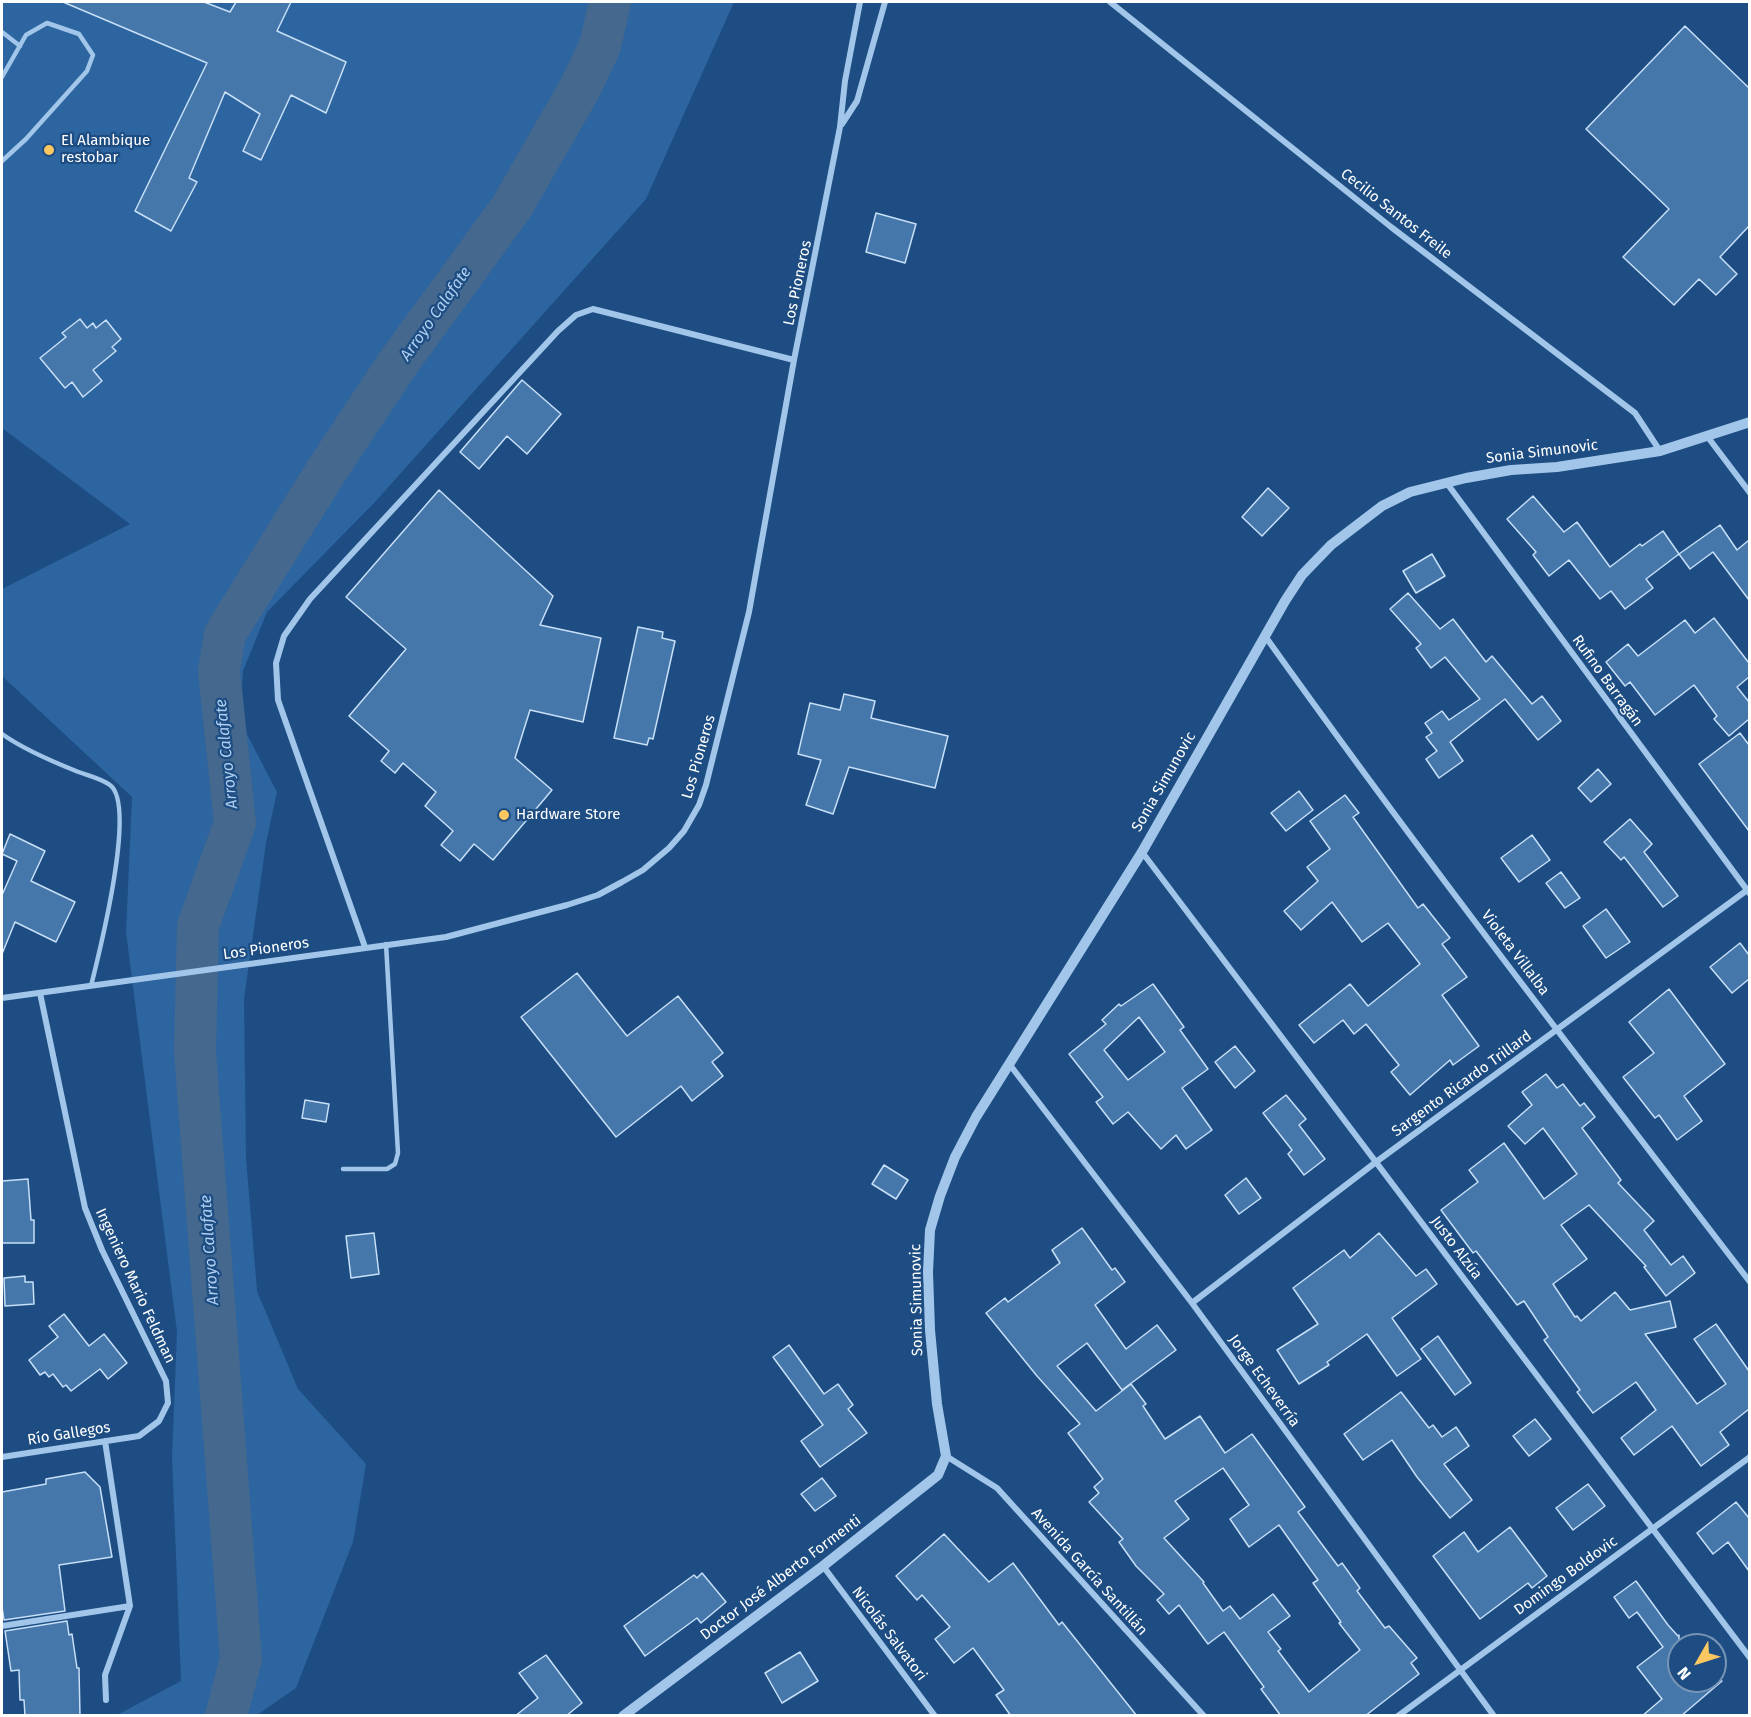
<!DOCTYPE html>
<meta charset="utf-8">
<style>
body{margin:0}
#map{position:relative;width:1751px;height:1717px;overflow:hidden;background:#1d4d82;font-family:"Fira Sans",sans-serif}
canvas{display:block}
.frame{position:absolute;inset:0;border:3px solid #fff;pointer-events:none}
.north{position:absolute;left:1667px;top:1633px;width:60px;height:60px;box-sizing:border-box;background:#1d4d82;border:2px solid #7794b4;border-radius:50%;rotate:231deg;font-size:16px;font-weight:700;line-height:24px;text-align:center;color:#fff}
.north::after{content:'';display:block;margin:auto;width:21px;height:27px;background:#fac760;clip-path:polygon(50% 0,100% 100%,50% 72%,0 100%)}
</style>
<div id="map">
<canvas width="1751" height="1717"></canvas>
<div class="frame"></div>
<div class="north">N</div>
</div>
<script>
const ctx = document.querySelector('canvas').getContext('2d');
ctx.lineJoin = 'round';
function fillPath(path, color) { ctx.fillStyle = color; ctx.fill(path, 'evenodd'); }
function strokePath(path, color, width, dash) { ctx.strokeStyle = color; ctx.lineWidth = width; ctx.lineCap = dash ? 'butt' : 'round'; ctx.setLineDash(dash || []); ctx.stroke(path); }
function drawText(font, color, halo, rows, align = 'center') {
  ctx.font = font + ' "Fira Sans",sans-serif'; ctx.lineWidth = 4.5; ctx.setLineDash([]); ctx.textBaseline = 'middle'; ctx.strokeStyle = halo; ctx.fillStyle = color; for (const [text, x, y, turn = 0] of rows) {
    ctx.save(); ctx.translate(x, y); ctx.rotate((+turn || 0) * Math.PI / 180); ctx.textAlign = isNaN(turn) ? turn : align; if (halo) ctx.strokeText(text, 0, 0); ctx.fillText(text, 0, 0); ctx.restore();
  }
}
fillPath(new Path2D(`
 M2 2H734L646 199 375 502 267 612 243 671 240 721 277 792 266 843 244 999 246 1158 257 1291 298 1389 366 1464 353 1542 296 1688 257 1715H117L181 1681 172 1457 177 1332 126 932 132 797 2 676V589L130 524 2 428Z`), '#2c659f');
strokePath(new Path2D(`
 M226 1716 241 1659 195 1052 198 926 235 823 219 671 225 634 325 473 398 363 511 208 580 88 600 46 610 2`), '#45688f', 42);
const building = new Path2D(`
 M63 2H204L230 12 236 2H291L277 31 346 62 326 113 291 95 261 160 243 151 260 114 225 92 189 178 197 182 171 231 135 211 207 63Z
 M1685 26 1749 88V226L1720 257 1737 274 1716 295 1699 279 1674 305 1623 257 1669 209 1586 129Z
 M876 213 916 224 905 263 866 252Z
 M80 319 87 328 93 323 96 328 106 320 121 339 112 347 116 351 93 370 102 381 83 397 72 382 65 388 40 358 66 337 62 333Z
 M522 380 561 414 527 454 507 436 479 469 460 452Z
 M1268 488 1289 508 1262 536 1242 517Z
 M439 490 553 596 540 625 601 638 583 722 530 710 515 758 552 790 493 860 474 844 460 861 441 845 453 831 425 806 436 792 403 763 395 773 381 761 389 751 349 716 406 649 346 597Z
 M1533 496 1564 532 1577 522 1610 567 1640 544 1642 546 1663 531 1679 554 1646 579 1653 588 1625 609 1611 591 1600 599 1569 560 1549 576 1533 555 1536 552 1507 519Z
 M1720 525 1737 550 1749 540V600L1713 552 1690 569 1679 554Z
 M1432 554 1445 576 1416 593 1403 571Z
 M1408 593 1440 629 1453 619 1486 662 1492 656 1532 704 1542 696 1561 721 1538 740 1505 699 1450 742 1463 761 1439 778 1426 759 1437 751 1426 737 1432 733 1425 723 1442 711 1449 720 1480 699 1445 657 1431 668 1416 648 1421 644 1390 609Z
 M1714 618 1749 663V677L1737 687 1749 702V719L1729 736 1714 719 1717 716 1694 685 1655 715 1630 682 1625 686 1606 662 1628 644 1638 656 1685 620 1695 633Z
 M638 627 663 632 662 638 675 641 653 739 649 738 647 745 614 738Z
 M844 694 875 701 871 718 948 736 935 788 849 767 833 814 806 805 821 760 798 754 810 703 840 710Z
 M1740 733 1749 745V831L1699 764Z
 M1598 769 1611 784 1591 802 1578 788Z
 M1299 791 1313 810 1286 831 1271 813Z
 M1345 795 1359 813 1353 817 1418 908 1423 904 1450 938 1442 944 1467 977 1442 995 1479 1046 1453 1065 1450 1060 1410 1095 1391 1072 1399 1065 1366 1024 1354 1034 1343 1020 1314 1043 1299 1025 1350 984 1368 1006 1420 964 1388 923 1362 942 1332 902 1301 930 1284 911 1318 881 1307 867 1330 849 1310 821Z
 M1630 819 1652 844 1644 852 1678 896 1663 907 1624 857 1621 860 1604 842Z
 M10 834 45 851 31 881 75 902 56 942 15 922 2 954V895L17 861 2 854Z
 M1532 835 1550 860 1519 882 1501 858Z
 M1561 872 1580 898 1565 908 1546 883Z
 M1606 909 1630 942 1606 958 1583 926Z
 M1740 943 1749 955V979L1732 993 1710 967Z
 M577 973 627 1036 678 996 723 1053 712 1062 723 1076 692 1101 681 1086 616 1137 521 1017Z
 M1153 984 1184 1027 1180 1030 1208 1069 1182 1088 1212 1130 1186 1149 1176 1135 1161 1149 1128 1112 1113 1124 1096 1102 1103 1097 1069 1054 1106 1024 1102 1020 1119 1004 1121 1006ZM1139 1017 1165 1052 1128 1080 1104 1050Z
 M1669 989 1725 1064 1684 1096 1702 1121 1677 1140 1659 1115 1655 1118 1623 1077 1654 1053 1629 1022Z
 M1235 1046 1255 1071 1235 1088 1215 1062Z
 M1546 1074 1557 1088 1563 1084 1580 1106 1584 1103 1595 1117 1582 1128 1621 1180 1618 1183 1654 1221 1644 1230 1671 1265 1683 1256 1695 1273 1666 1296 1644 1267 1646 1266 1589 1205 1561 1225 1587 1259 1553 1284 1575 1317 1577 1316 1581 1321 1615 1292 1630 1310 1670 1301 1676 1327 1645 1334 1697 1404 1726 1384 1694 1339 1716 1324 1749 1371V1409L1720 1432 1729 1445 1701 1466 1672 1426 1634 1455 1621 1438 1656 1410 1636 1382 1593 1413 1577 1392 1580 1390 1544 1340 1548 1337 1524 1301 1517 1305 1476 1251 1473 1253 1441 1210 1478 1182 1469 1170 1504 1143 1544 1199 1577 1174 1543 1128 1525 1144 1508 1126 1532 1105 1522 1092Z
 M1286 1095 1306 1119 1299 1125 1325 1159 1304 1175 1288 1154 1292 1150 1263 1113Z
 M305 1100 329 1104 326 1122 302 1118Z
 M884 1165 908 1180 896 1199 872 1184Z
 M1246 1178 1261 1198 1239 1214 1225 1195Z
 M28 1179 31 1220H34V1243H2V1181Z
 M1082 1228 1112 1270 1115 1268 1125 1282 1095 1305 1126 1349 1157 1325 1176 1350 1122 1390 1087 1343 1057 1366 1096 1411 1131 1384 1146 1404 1143 1406 1165 1439 1200 1416 1225 1453 1252 1434 1305 1507 1298 1512 1338 1566 1342 1563 1360 1588 1357 1591 1385 1628 1389 1626 1417 1658 1411 1663 1419 1674 1365 1716H1281L1261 1689 1264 1687 1224 1632 1208 1644 1179 1605 1169 1614 1157 1600 1164 1594 1136 1566 1119 1542 1123 1539 1089 1502 1099 1493 1094 1487 1103 1479 1068 1433 1080 1424 1037 1376 986 1313 1005 1298 1008 1302 1060 1263 1052 1250ZM1223 1468 1249 1505 1230 1519 1249 1547 1279 1525 1318 1580 1313 1583 1341 1622 1339 1623 1360 1650 1309 1692 1278 1651 1281 1649 1268 1632 1290 1616 1273 1594 1240 1619 1230 1606 1223 1611 1203 1583 1204 1582 1164 1538 1189 1519 1175 1501Z
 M374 1233 379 1274 351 1278 346 1236Z
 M1379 1233 1416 1276 1426 1269 1437 1284 1392 1318 1421 1359 1397 1376 1367 1334 1327 1362 1329 1365 1299 1384 1277 1350 1318 1324 1293 1288 1344 1250 1350 1258Z
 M25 1276V1282H33L34 1304 5 1306 4 1278Z
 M64 1314 89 1346 104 1334 127 1363 108 1379 100 1369 71 1391 66 1385 63 1387 53 1374 49 1377 45 1372 40 1375 29 1360 58 1337 49 1326Z
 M1438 1336 1471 1383 1455 1395 1421 1349Z
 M789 1345 824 1394 838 1384 853 1405 848 1409 867 1433 820 1467 801 1441 823 1425 773 1357Z
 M1401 1392 1429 1428 1433 1425 1442 1437 1456 1427 1469 1446 1444 1464 1472 1500 1450 1518 1417 1477 1392 1440 1363 1460 1344 1434Z
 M1535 1419 1551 1439 1529 1456 1513 1436Z
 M85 1472 100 1487 112 1557 59 1565 65 1611 4 1620 2 1607V1492L46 1484V1479Z
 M822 1478 836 1496 815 1511 801 1494Z
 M1588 1484 1605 1506 1573 1530 1556 1508Z
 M1736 1502 1749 1518V1571L1728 1542 1713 1554 1697 1533Z
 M1510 1527 1547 1576 1532 1588 1528 1583 1480 1619 1433 1556 1464 1532 1478 1552Z
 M944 1534 989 1582 1013 1563 1059 1625 1062 1622 1137 1716H1011L996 1695 1004 1690 973 1648 954 1663 935 1639 950 1627 922 1595 917 1600 896 1576Z
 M702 1573 726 1602 701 1623 697 1618 645 1656 624 1626 694 1575 697 1578Z
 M1636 1581 1668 1625 1678 1636 1679 1635V1641L1682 1645H1679V1681H1722L1681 1716H1642L1662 1699 1637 1667 1663 1647 1637 1612 1629 1618 1614 1597Z
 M67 1621 69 1635 72 1634 77 1668H79L80 1716H25L24 1700H20L19 1670 11 1671 5 1631Z
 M800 1652 818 1681 782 1703 765 1673Z
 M546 1655 582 1703 566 1716H515L538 1698 519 1673Z`);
fillPath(building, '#4577ab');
strokePath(building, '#c7dff7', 1.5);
strokePath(new Path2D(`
 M2 32 20 46
 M2 77 26 35 47 23 79 34 93 55 87 71 26 139 2 161
 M2 734C23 749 51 761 76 771 86 775 101 778 110 785 137 805 99 954 91 986
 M343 1169H387L395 1164 398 1153 386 944`), '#a2c6ea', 4.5);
strokePath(new Path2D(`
 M1110 2 1391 227 1635 413 1660 451
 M842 124 857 101 885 2
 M1707 436 1750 493
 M1446 482 1750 894
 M1265 636C1421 855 1586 1068 1750 1282
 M1142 852 1750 1658
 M365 947 278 700 276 663 284 636 310 599 558 331 576 315 593 309 794 360
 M2 998 446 937 567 905 598 895 622 882 643 870 669 848 684 831 699 805 706 785 749 612 794 360 840 127 845 81 860 2
 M1010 1065 1192 1303 1494 1716
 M1192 1303 1376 1162 1750 888
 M105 1441 130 1606 105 1675 106 1700
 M946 1456 997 1488 1204 1716
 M2 1457 139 1436 159 1421 168 1403 166 1381 102 1250 85 1208 40 993
 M823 1566 935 1716
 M2 1626 130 1606
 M1398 1716 1750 1457`), '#a2c6ea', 6);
strokePath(new Path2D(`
 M623 1716 823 1566 938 1475 946 1456 937 1404 930 1330 928 1272 930 1230 940 1196 955 1157 976 1117 1142 852 1285 601 1302 575 1331 545 1382 506 1410 492 1466 478 1511 470 1557 467 1660 451 1750 422`), '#a2c6ea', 10);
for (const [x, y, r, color] of [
 [49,150,6,"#fac760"],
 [504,815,6,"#fac760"]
]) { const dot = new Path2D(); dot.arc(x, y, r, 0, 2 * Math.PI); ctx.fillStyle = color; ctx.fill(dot); strokePath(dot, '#1d4d82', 2); }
drawText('15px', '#fff', '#1d4d82', [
 ["El Alambique",61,141],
 ["restobar",61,158],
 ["Hardware Store",516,815]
], 'left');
drawText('15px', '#fff', '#1d4d82', [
 ["Cecilio Santos Freile",1396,214,38],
 ["Los Pioneros",798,283,-78],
 ["Sonia Simunovic",1542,452,-7],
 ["Rufino Barragán",1607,681,54],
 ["Los Pioneros",699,757,-74],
 ["Sonia Simunovic",1164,782,-60],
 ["Los Pioneros",266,949,-8],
 ["Violeta Villalba",1515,953,53],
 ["Sargento Ricardo Trillard",1462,1084,-36],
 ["Justo Alzúa",1456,1248,53],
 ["Ingeniero Mario Feldman",135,1286,65],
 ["Sonia Simunovic",917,1300,-91],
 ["Jorge Echeverría",1264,1381,54],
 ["Río Gallegos",69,1434,-9],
 ["Avenida García Santillán",1089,1572,48],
 ["Domingo Boldovic",1566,1576,-36],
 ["Doctor José Alberto Formenti",781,1578,-37],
 ["Nicolás Salvatori",889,1634,53]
]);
drawText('italic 16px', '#aecff1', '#1d4d82', [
 ["Arroyo Calafate",436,314,-55],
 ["Arroyo Calafate",227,754,-96],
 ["Arroyo Calafate",210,1250,-94]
]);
</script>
